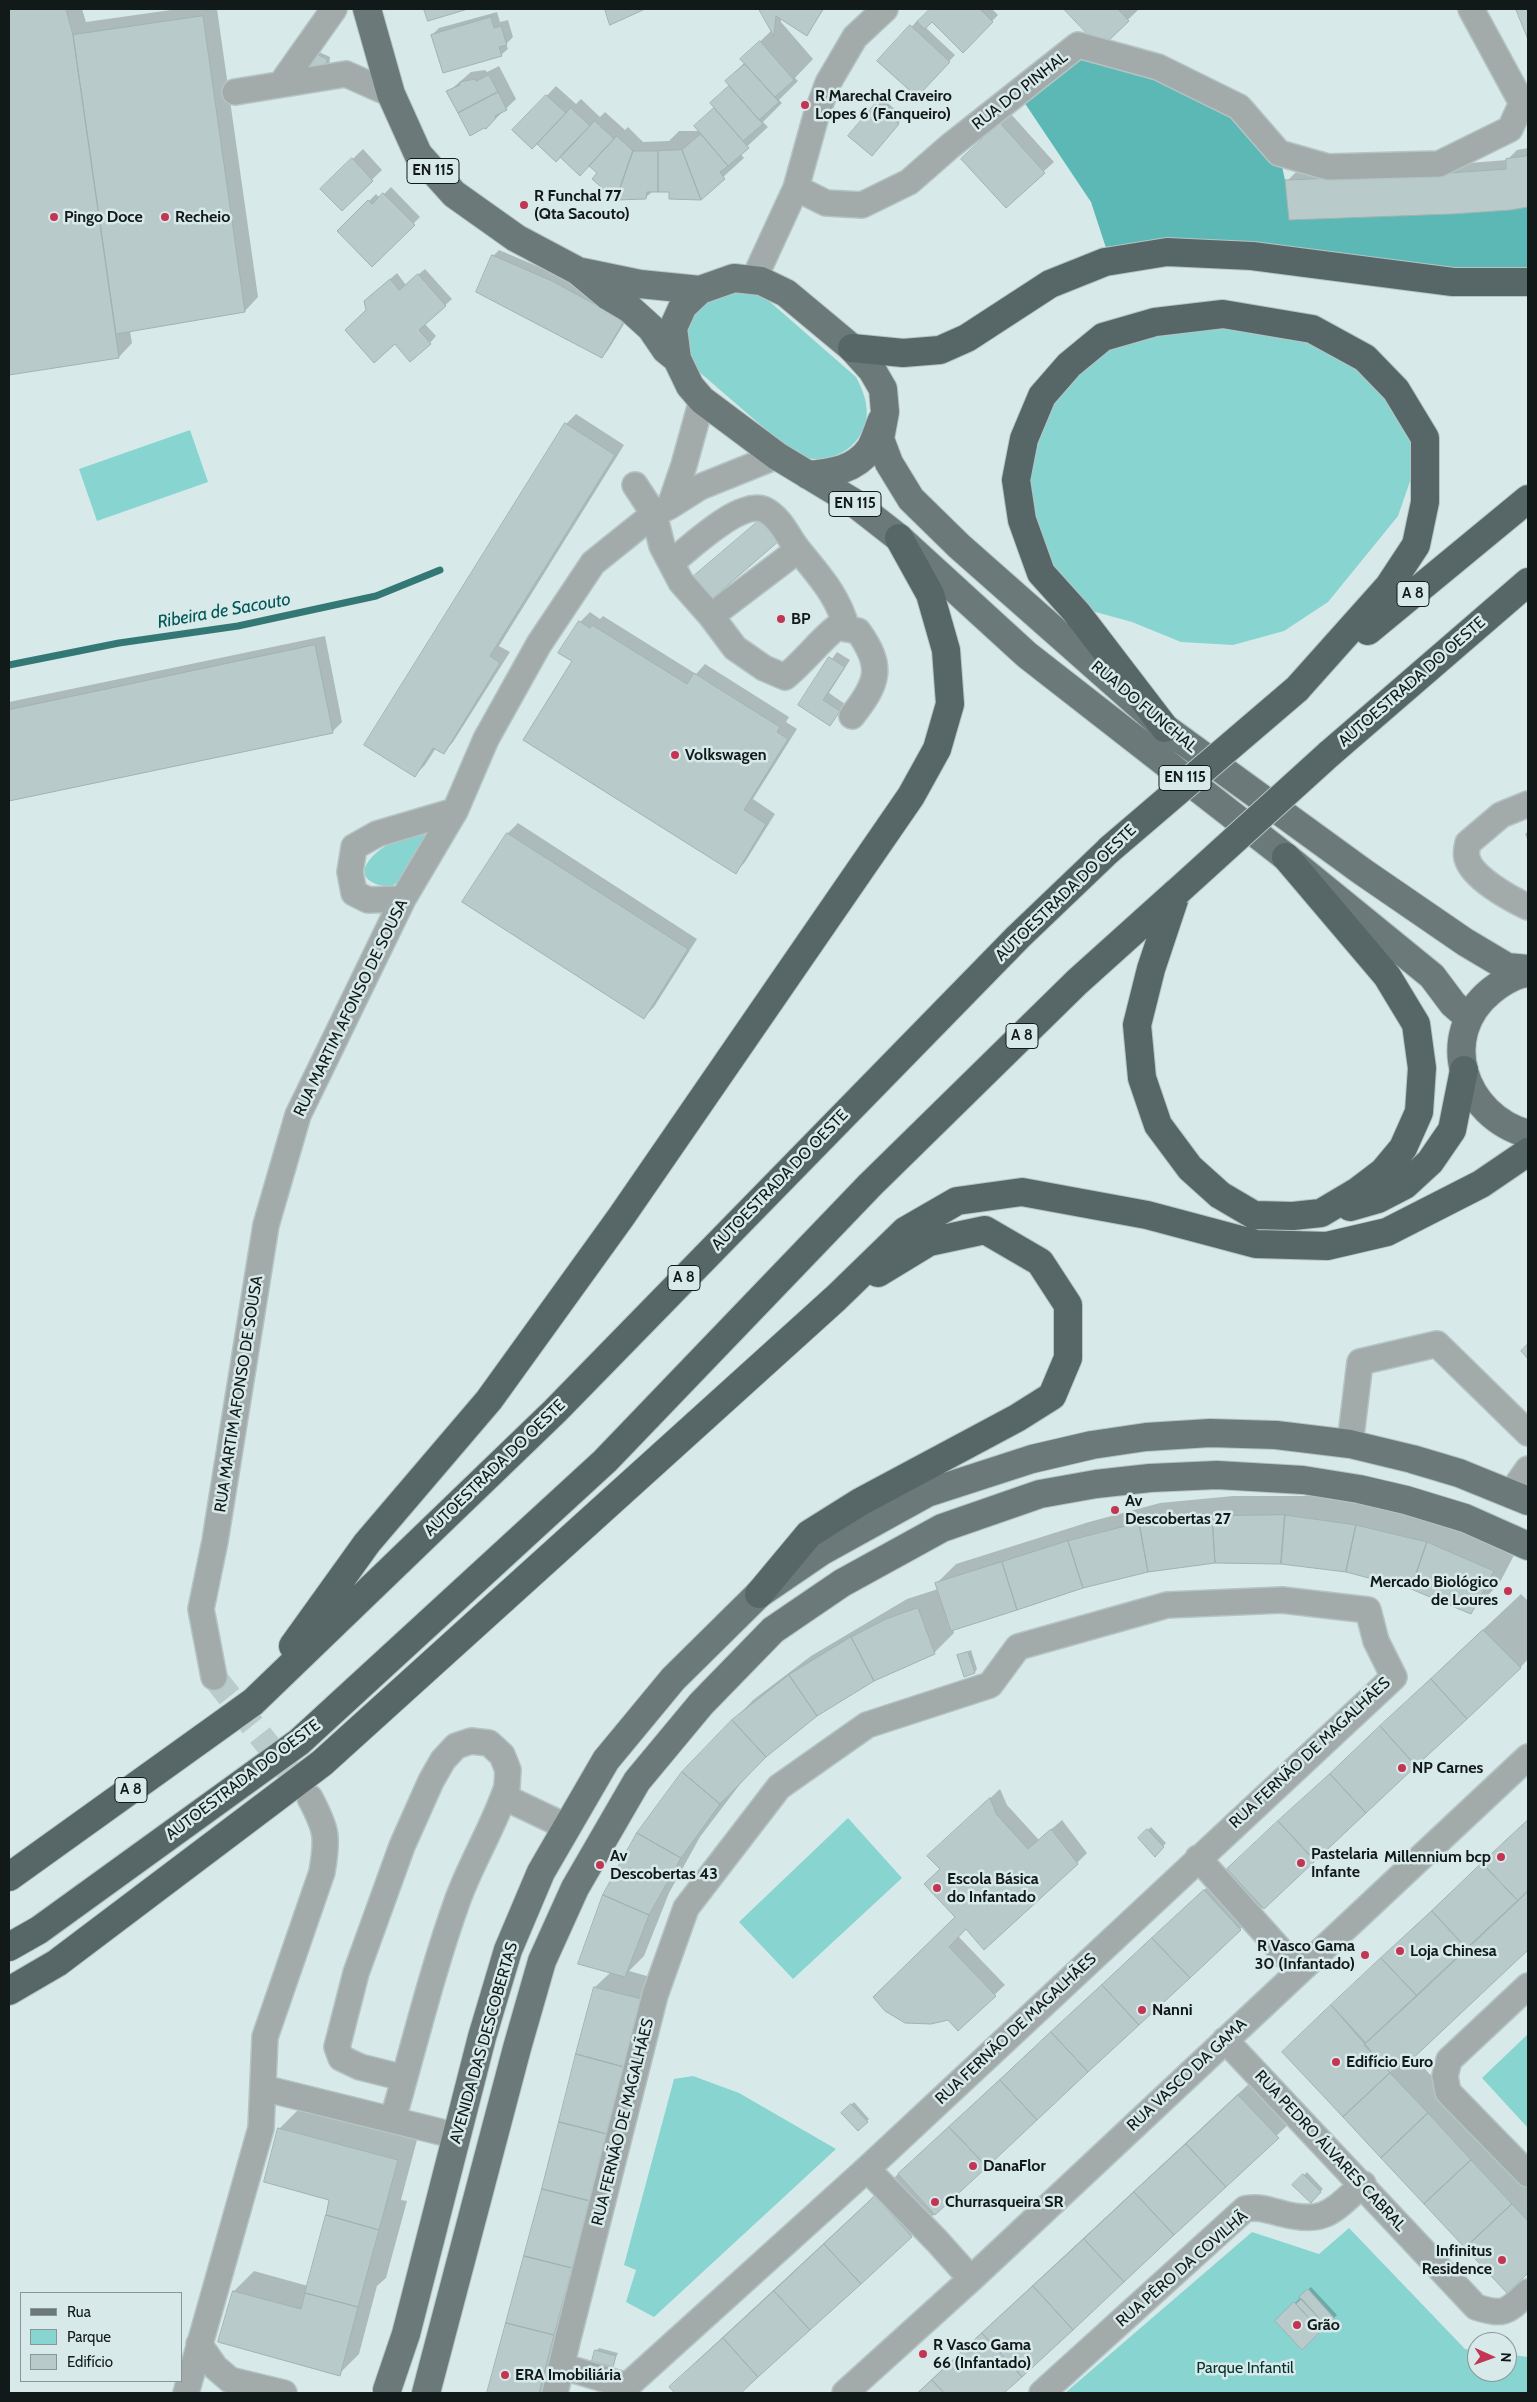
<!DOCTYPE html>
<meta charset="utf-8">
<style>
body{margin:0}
#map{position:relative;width:1537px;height:2402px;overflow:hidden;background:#d7eae9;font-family:Cabin,sans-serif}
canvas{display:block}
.frame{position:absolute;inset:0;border:10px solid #121919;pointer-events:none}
.legend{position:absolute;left:20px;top:2292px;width:162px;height:90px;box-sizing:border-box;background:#d7eae9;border:1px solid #889696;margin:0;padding:6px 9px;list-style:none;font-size:15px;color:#121919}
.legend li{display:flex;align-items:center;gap:10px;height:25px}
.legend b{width:25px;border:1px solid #889696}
.north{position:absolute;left:1467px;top:2332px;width:50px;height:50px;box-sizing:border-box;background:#d7eae9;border:1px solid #889696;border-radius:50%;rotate:92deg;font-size:14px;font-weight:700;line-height:20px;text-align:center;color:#121919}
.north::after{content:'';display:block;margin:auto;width:18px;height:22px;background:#c43453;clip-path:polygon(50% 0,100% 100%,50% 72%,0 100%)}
</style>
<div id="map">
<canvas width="1537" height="2402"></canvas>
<div class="frame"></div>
<ul class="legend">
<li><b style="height:6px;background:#6b7978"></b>Rua</li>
<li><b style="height:14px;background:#88d4d1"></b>Parque</li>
<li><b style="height:14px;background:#b8cbca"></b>Edifício</li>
</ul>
<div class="north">N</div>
</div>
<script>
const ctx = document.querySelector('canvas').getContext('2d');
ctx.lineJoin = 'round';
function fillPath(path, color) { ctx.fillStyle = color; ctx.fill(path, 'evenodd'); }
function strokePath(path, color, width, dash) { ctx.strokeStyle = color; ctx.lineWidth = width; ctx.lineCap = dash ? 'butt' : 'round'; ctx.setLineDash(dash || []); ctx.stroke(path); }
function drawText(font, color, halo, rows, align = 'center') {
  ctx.font = font + ' Cabin,sans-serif'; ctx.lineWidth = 5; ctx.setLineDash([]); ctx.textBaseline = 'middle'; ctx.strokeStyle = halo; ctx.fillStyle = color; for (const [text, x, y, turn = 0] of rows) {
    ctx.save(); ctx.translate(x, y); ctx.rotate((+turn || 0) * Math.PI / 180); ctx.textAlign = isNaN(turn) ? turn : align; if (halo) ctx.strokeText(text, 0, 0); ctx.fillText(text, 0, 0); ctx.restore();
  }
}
fillPath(new Path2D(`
 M732 290 759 295 769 301 856 377C863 390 869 405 866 421 858 454 821 468 793 453L697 370C685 354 680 324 696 307 703 301 723 294 732 290Z
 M1223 314 1346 348 1425 438 1398 516 1328 602 1284 631 1233 645 1181 642 1132 622 1070 605 1017 488 1069 365 1127 330Z
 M190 430 208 482 97 521 79 469Z
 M422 833 426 836 400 881 390 887C342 881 372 850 399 839 406 836 414 835 422 833Z
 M848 1818 902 1878 793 1979 739 1922Z
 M1528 2034V2128L1482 2078Z
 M693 2076 739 2093 836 2149 654 2317 626 2302 636 2270 624 2265 674 2079Z
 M1349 2228 1465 2349 1477 2351V2372H1507V2354L1528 2357V2393H1065L1252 2232 1319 2254Z`), '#88d4d1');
fillPath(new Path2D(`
 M1078 45 1239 107 1279 153 1285 180 1452 214 1510 210 1528 207V270L1455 271 1107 251 1091 202 1024 102Z`), '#5bb8b5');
fillPath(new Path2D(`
 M9 9H82L86 22 178 9H217L258 297 245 311 130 331 132 343 119 357 9 374Z
 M760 9H824L807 34 781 18V22L813 59 795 78 798 81 779 100 782 103 763 122 768 127 740 153 744 158 700 198 670 191H653L645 198 599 173 590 164 561 155 556 160 537 142 514 130 556 86 576 104 581 99 600 117 605 112 625 130 628 127 643 142 669 141 679 131H700L696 126 715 107 711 103 730 85 727 81 745 62 742 59 772 30Z
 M931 9H992L998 15 963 51 932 20 925 27 955 55 923 89 879 60 918 20 919 21Z
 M1065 9H1137L1138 10 1101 46Z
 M497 12 500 22 508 20 513 37 506 44 508 49 501 55 432 35 439 28Z
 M319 52 330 57 329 68 316 55Z
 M499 66 516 99 486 128 448 92 471 72 485 70 487 72Z
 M883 99 904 117 878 148 850 136Z
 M1011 114 1054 162 1006 206 973 149Z
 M1528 148V206L1510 209 1287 181 1297 171 1431 166 1507 160 1517 150Z
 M363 149 382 170 342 209 322 189Z
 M391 187 420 217 372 265 339 231 376 194 380 198Z
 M499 250 558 275 629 316 608 350 602 357 493 256Z
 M425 269 452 299 425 324 436 336 430 343 368 310 372 295 397 273 406 285Z
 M576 414 624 445 499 646 510 652 453 742 444 752 436 748 425 765 415 775 566 424Z
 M590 612 600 619 603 616 696 674 705 664 789 717 786 722 797 729 753 799 775 814 745 862 736 872 574 661 580 622Z
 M325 636 342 722 332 732 9 799V702Z
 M837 652 850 660 829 693 845 704 830 724 800 704Z
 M518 823 697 939 654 1007 644 1017 464 902 508 833Z
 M1528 831V841L1525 834Z
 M1314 1487 1521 1542 1499 1584 1471 1612 1411 1588 1346 1571 1281 1563 1215 1562 1148 1571 1083 1587 953 1629 954 1633 934 1653 873 1680 816 1715 768 1754 747 1775 700 1837 669 1893 644 1956 629 1971 661 1980 546 2393 489 2392 595 1987 611 1972 733 1721 753 1700 811 1656 907 1599 938 1589 937 1583 956 1564 1089 1522 1160 1503 1233 1496H1306Z
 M1521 1594 1528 1601V1659L1520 1668 911 2236 739 2393H677L671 2387 699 2359 1233 1863 1234 1864Z
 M971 1650 977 1669 975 1672 959 1655Z
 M1000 1789 1007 1805 1039 1840 1062 1820 1087 1853 1077 1863 966 1928 958 1936 1005 1985 958 2029 949 2019 931 2022 956 1917 942 1868 939 1846Z
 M1528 1820V1949L1413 2056 1528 2180V2271L1507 2291 1303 2032Z
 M1151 1827 1166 1843 1155 1855 1139 1838Z
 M1267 2067 1306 2108 1002 2393H917Z
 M854 2102 869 2119 858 2130 843 2113Z
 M299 2109 417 2140 401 2200 407 2201 386 2278 377 2286 359 2354 339 2374 234 2291 254 2271 308 2286 331 2199 279 2129Z
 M1307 2172 1323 2189 1311 2201 1294 2185Z
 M1311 2287 1337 2315 1334 2318 1321 2330 1277 2321Z
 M599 2348 618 2353 612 2365 596 2351Z`), '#0003');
strokePath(new Path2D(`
 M9 665 119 643 238 626 376 596 440 570`), '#347876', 7);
const building = new Path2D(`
 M9 9H66L73 35 119 358 9 375Z
 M424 9H468L428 21Z
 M605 9H642L643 10 610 25Z
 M759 9H823L807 36 776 16 774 36Z
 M930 9H980L993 22 963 53 932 22 925 29 917 22Z
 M1064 9H1118L1129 21 1101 48Z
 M1516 9H1528V39Z
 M203 16 245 312 116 334 73 35Z
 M491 17 494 28 501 26 507 45 499 47 502 56 443 73 431 35Z
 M910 25 950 62 917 97 877 61Z
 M760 41 794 80 775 97 740 59Z
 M316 54 327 59 326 73 312 74 307 65Z
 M745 64 779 102 759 120 725 81Z
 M489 75 498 92 458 113 446 91 460 85V82L475 79 476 81Z
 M729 86 763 124 743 141 710 103Z
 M498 92 507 110 495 116 496 118 486 129 484 128 470 136 458 113Z
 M546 95 566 113 532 149 512 130Z
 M875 104 899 124 872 156 848 136Z
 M571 108 590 126 556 162 537 144Z
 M714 108 749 148 728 166 694 126Z
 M595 121 614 139 580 176 560 157Z
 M1000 123 1045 173 1006 208 961 159Z
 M701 134 728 166 720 172 725 179 701 200 682 150Z
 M617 136 633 151 616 200 592 179 597 173 589 166Z
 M682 150 701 200 669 199V192H658V151Z
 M633 151H658V192H647L646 199 616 200Z
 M1528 156V207L1510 210 1452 214 1289 220 1285 180 1420 175 1506 169V159Z
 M352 158 373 181 342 211 320 189Z
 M383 193 415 225 372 267 337 231 368 200 372 204Z
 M492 255 552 281 611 313 623 323 602 358 476 292Z
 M418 274 446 306 419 330 431 344 410 362 395 344 374 363 345 330 366 310 364 301 390 279 399 290Z
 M565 423 615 455 490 656 500 663 444 754 433 748 415 777 364 745Z
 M762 518 780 540 707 603 688 581Z
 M579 621 590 628 592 625 687 684 694 673 780 727 777 732 788 739 744 810 766 824 736 874 523 740 572 661 558 653Z
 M315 645 333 733 9 801V710Z
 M829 657 845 667 823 700 840 711 830 726 798 705Z
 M507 833 688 949 644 1019 462 902Z
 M1528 1344V1359L1521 1351Z
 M1285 1515 1281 1564 1215 1563 1212 1516Z
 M1285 1515 1356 1525 1346 1572 1281 1564Z
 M1212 1516 1215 1563 1148 1572 1139 1523Z
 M1139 1523 1148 1572 1083 1588 1068 1541Z
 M1356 1525 1427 1542 1411 1589 1346 1572Z
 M1068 1541 1083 1588 1017 1610 1002 1562Z
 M1427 1542 1494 1571 1471 1614 1411 1589Z
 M1002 1562 1017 1610 951 1631 935 1583Z
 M918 1608 935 1654 874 1681 851 1637 886 1619Z
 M1483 1630 1521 1668 1467 1719 1431 1679Z
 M851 1637 874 1681 817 1716 789 1675Z
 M968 1652 975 1673 964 1677 957 1655Z
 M789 1675 817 1716 766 1757 732 1720Z
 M1431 1679 1467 1719 1416 1766 1380 1726Z
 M732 1720 766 1757 720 1804 682 1772Z
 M1380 1726 1416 1766 1366 1813 1330 1774Z
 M682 1772 720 1804 681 1858 637 1833Z
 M1330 1774 1366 1813 1315 1861 1278 1821Z
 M990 1798 997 1815 1028 1849 1051 1829 1078 1864 984 1950 966 1929 949 1947 996 1996 958 2031 948 2020 931 2024 905 2023 885 2011 873 1997 955 1917 924 1884 940 1869 927 1856Z
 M1528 1820V1891L1518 1901 1482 1863Z
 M1278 1821 1315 1861 1264 1909 1227 1869Z
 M1147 1829 1164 1847 1155 1857 1138 1838Z
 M637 1833 681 1858 649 1915 603 1895Z
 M1482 1863 1518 1901 1467 1949 1432 1911Z
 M1204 1890 1241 1930 1190 1978 1152 1938Z
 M1528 1891V1950L1408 2063 1404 2060 1390 2073 1364 2045Z
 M603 1895 649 1915 625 1977 578 1964Z
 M1432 1911 1467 1949 1417 1996 1381 1958Z
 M1152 1938 1190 1978 1139 2025 1102 1985Z
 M1381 1958 1417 1996 1366 2043 1331 2005Z
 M1102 1985 1139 2025 1088 2072 1051 2032Z
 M594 1987 642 1999 624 2067 576 2054Z
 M1331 2005 1390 2073 1343 2117 1282 2052Z
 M1051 2032 1088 2072 1037 2120 1000 2080Z
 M576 2054 624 2067 607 2134 559 2122Z
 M1390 2073 1428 2113 1381 2158 1343 2117Z
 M1000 2080 1037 2120 987 2167 949 2127Z
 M1238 2095 1279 2138 1226 2187 1186 2144Z
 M851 2104 868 2122 858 2131 841 2113Z
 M1428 2113 1471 2160 1424 2204 1381 2158Z
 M559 2122 607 2134 590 2201 542 2189Z
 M949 2127 987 2167 935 2215 898 2174Z
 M278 2128 398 2160 379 2230 326 2215 329 2200 264 2182Z
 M1186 2144 1226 2187 1174 2235 1134 2192Z
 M1471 2160 1512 2204 1465 2248 1424 2204Z
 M1303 2174 1321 2192 1311 2203 1292 2185Z
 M542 2189 590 2201 572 2268 524 2256Z
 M1134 2192 1174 2235 1124 2282 1084 2239Z
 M875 2196 912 2237 861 2284 824 2244Z
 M1512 2204 1528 2221V2273L1507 2293 1465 2248Z
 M326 2215 379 2230 358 2307 305 2293Z
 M1084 2239 1124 2282 1073 2330 1033 2286Z
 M824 2244 861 2284 810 2330 774 2291Z
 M524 2256 572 2268 554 2335 506 2323Z
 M1033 2286 1073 2330 1022 2377 982 2333Z
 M1308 2289 1335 2319 1326 2326 1299 2297Z
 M233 2291 301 2309 305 2293 358 2307 340 2376 218 2342Z
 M774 2291 810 2330 758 2377 723 2338Z
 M1302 2299 1324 2324 1319 2329 1296 2304Z
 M1294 2302 1321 2331 1302 2350 1275 2321Z
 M506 2323 554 2335 539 2393H487Z
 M982 2333 1022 2377 1004 2393H944L932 2380Z
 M723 2338 758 2377 741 2393H675L669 2387Z
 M595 2350 616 2356 613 2367 592 2361Z
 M932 2380 944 2393H918Z`);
fillPath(building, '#b8cbca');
strokePath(building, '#a0b3b2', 1);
strokePath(new Path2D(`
 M214 1677 310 1798`), '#b9cbca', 25, [25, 12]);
const minor = new Path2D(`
 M281 84 334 9
 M235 92 346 74 391 94
 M796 188 826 203 862 205 909 182 949 147 1078 45 1158 67 1239 107 1279 153 1328 167 1439 164 1510 129 1522 103 1471 9
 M754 279 796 188 816 116 828 83 855 37 885 9
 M635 485 654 514 662 546 681 582 711 616 735 648 764 668 785 677C804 662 818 642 837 627L858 631C884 667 878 683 852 716
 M670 506 684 465 702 400
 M671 563C690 548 743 496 767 511 783 521 788 538 800 552 821 578 838 596 847 629
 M711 616 798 550
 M1528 804 1501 815 1468 843C1467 847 1466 854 1467 858 1472 878 1511 899 1528 907
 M403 899 368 900 354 893 350 872 354 847 377 834 455 811
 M1350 1444 1360 1362 1437 1344 1528 1433
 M1511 1493 1528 1469
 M214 1677 201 1609 215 1541 266 1225 298 1115 403 899 455 811 486 739 539 644 593 563 654 514 670 506 700 487 777 456
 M504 1797 567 1827
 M1198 1858 1299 1971
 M1528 1986 1449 2060 1445 2076 1448 2092 1528 2174
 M1225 2040 1476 2307C1505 2316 1507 2312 1528 2292
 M263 2088 457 2136
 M393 2119C414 2046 432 1971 458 1899 472 1861 494 1826 507 1787L508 1770 502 1755 489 1743 471 1741 456 1746 443 1760 431 1781 402 1846 356 1973 337 2047 341 2058 360 2067 404 2078
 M867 2169 937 2241 971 2279
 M199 2344 215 2367 230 2380 284 2393
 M186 2393 261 2128 265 2037 322 1872C328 1837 327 1830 310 1798
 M555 2393 567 2342 655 1995 686 1908 779 1787 867 1725 990 1685 1018 1647 1167 1605 1282 1600 1368 1610 1376 1641 1394 1677 867 2169 627 2386 561 2366
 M845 2393 971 2279 1528 1757
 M1042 2393 1245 2209C1259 2206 1267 2210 1280 2213 1324 2225 1332 2212 1363 2184`);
const major = new Path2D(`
 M367 9 391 94 418 154 454 194 516 238 578 271 608 296 630 309 651 328 666 350 677 359
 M582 272 640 284 700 290
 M808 475C832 473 855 470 870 449 875 441 878 429 882 420
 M1528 973C1515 974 1501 983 1491 991 1436 1036 1463 1116 1528 1134
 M1469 1018 1453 1004 1432 976 1286 857 1027 655 899 538 853 502 777 456 702 400 690 386 677 359 673 328 683 306 700 290 734 278 761 281 786 293 852 348 872 370 883 389 885 412 880 439 889 463 911 499 959 546 1165 728 1363 872 1465 942 1507 967 1528 969
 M387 2390 406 2334 482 2037 508 1950 541 1872 606 1760 673 1679 759 1594 822 1551 927 1493 1032 1459 1092 1445 1146 1437 1210 1433 1276 1435 1350 1444 1412 1459 1459 1473 1528 1501
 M426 2393 517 2048 542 1961 575 1888 637 1781 701 1704 773 1630 842 1583 942 1528 1040 1494 1096 1484 1150 1478 1217 1475 1303 1480 1359 1489 1406 1500 1465 1518 1528 1546`);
const highway = new Path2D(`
 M852 348 903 353 940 350 967 338 1050 284 1105 262 1167 252 1252 256 1453 282H1528
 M1368 631 1528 499
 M1165 728 1077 613 1041 573 1022 520 1016 480 1024 439 1042 396 1069 365 1103 337 1155 322 1223 314 1312 329 1365 358 1396 390 1425 438V502L1416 545 1389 586 1297 689
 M1329 754 1528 582
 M1176 894 1151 969 1137 1025 1142 1078 1158 1125 1190 1168 1220 1195 1254 1215 1293 1216 1321 1213 1358 1191 1383 1172 1403 1148 1419 1112 1422 1068 1416 1024 1387 976 1286 857
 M1350 1207 1378 1199 1405 1185 1430 1162 1452 1130 1464 1070
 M759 1594 809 1534 860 1502 1017 1418 1052 1396 1068 1358V1305L1040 1262 985 1230 929 1242 878 1273
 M293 1646 367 1543 489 1400 621 1217 911 796 937 749 950 704 946 650 930 594 899 538
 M9 1877 253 1702 555 1411 1018 937 1110 849
 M9 1947 39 1930 299 1742 605 1461 870 1185 1077 982 1177 892
 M9 1991 57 1963 322 1763 836 1298 905 1231 957 1201 1022 1192 1147 1215 1256 1244 1327 1246 1387 1232 1481 1184 1528 1152`);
strokePath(minor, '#b4c4c4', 28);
strokePath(major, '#b4c4c4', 30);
strokePath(highway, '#b4c4c4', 30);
strokePath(minor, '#a2aaaa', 25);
strokePath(major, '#6b7978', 28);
strokePath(highway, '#576767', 28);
const highwayBridge = new Path2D(`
 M1110 849 1297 689
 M1177 892 1329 754`);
strokePath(highwayBridge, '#b4c4c4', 30, []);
strokePath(highwayBridge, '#576767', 28);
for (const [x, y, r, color] of [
 [805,105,5,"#c43453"],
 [524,205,5,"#c43453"],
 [54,217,5,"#c43453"],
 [165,217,5,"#c43453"],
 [781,619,5,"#c43453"],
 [675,755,5,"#c43453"],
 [1115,1510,5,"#c43453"],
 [1508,1591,5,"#c43453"],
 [1402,1768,5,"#c43453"],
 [1501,1857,5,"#c43453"],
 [1301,1863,5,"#c43453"],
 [600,1865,5,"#c43453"],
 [937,1888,5,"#c43453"],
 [1400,1951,5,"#c43453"],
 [1365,1955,5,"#c43453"],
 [1142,2010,5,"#c43453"],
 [1336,2062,5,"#c43453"],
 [973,2166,5,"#c43453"],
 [935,2202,5,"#c43453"],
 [1502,2260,5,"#c43453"],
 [1297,2325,5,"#c43453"],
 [923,2354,5,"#c43453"],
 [505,2375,5,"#c43453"]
]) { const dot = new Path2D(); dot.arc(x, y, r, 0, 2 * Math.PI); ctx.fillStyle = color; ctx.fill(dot); strokePath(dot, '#d7eae9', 2); }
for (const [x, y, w] of [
 [433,171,52],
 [855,504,52],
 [1413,594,32],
 [1185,778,52],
 [1022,1036,32],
 [684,1278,32],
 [131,1790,32]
]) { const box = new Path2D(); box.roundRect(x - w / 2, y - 12.5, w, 25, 4); ctx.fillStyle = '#d7eae9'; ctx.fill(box); strokePath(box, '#121919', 1); }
drawText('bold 15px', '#121919', null, [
 ["EN 115",433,171],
 ["EN 115",855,504],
 ["A 8",1413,594],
 ["EN 115",1185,778],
 ["A 8",1022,1036],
 ["A 8",684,1278],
 ["A 8",131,1790]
]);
drawText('16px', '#121919', '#d7eae9', [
 ["RUA DO PINHAL",1020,91,-38],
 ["AUTOESTRADA DO OESTE",1412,682,-41],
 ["RUA DO FUNCHAL",1144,707,40],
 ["AUTOESTRADA DO OESTE",1066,893,-44],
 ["RUA MARTIM AFONSO DE SOUSA",351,1008,-64],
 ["AUTOESTRADA DO OESTE",780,1180,-46],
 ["RUA MARTIM AFONSO DE SOUSA",239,1394,-81],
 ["AUTOESTRADA DO OESTE",495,1468,-44],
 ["RUA FERNÃO DE MAGALHÃES",1310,1753,-43],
 ["AUTOESTRADA DO OESTE",243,1780,-37],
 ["RUA FERNÃO DE MAGALHÃES",1016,2029,-43],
 ["AVENIDA DAS DESCOBERTAS",484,2043,-74],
 ["RUA VASCO DA GAMA",1187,2075,-43],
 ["RUA FERNÃO DE MAGALHÃES",623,2122,-76],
 ["RUA PEDRO ÁLVARES CABRAL",1330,2151,47],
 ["RUA PÊRO DA COVILHÃ",1182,2269,-41]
]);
drawText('bold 16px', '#121919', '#d7eae9', [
 ["R Marechal Craveiro",815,96],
 ["Lopes 6 (Fanqueiro)",815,114],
 ["R Funchal 77",534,196],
 ["(Qta Sacouto)",534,214],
 ["Pingo Doce",64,217],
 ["Recheio",175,217],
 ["BP",791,619],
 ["Volkswagen",685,755],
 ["Av",1125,1501],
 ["Descobertas 27",1125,1519],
 ["Mercado Biológico",1498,1582,"right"],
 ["de Loures",1498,1600,"right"],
 ["NP Carnes",1412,1768],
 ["Pastelaria",1311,1854],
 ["Infante",1311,1872],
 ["Av",610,1856],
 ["Descobertas 43",610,1874],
 ["Millennium bcp",1491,1857,"right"],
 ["Escola Básica",947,1879],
 ["do Infantado",947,1897],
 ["R Vasco Gama",1355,1946,"right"],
 ["30 (Infantado)",1355,1964,"right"],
 ["Loja Chinesa",1410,1951],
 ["Nanni",1152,2010],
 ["Edifício Euro",1346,2062],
 ["DanaFlor",983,2166],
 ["Churrasqueira SR",945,2202],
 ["Infinitus",1492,2251,"right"],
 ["Residence",1492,2269,"right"],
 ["Grão",1307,2325],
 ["R Vasco Gama",933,2345],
 ["66 (Infantado)",933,2363],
 ["ERA Imobiliária",515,2375]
], 'left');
drawText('16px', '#023231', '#d7eae9', [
 ["Parque Infantil",1245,2368]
]);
drawText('italic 18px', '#015857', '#d7eae9', [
 ["Ribeira de Sacouto",224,611,-10]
]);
</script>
